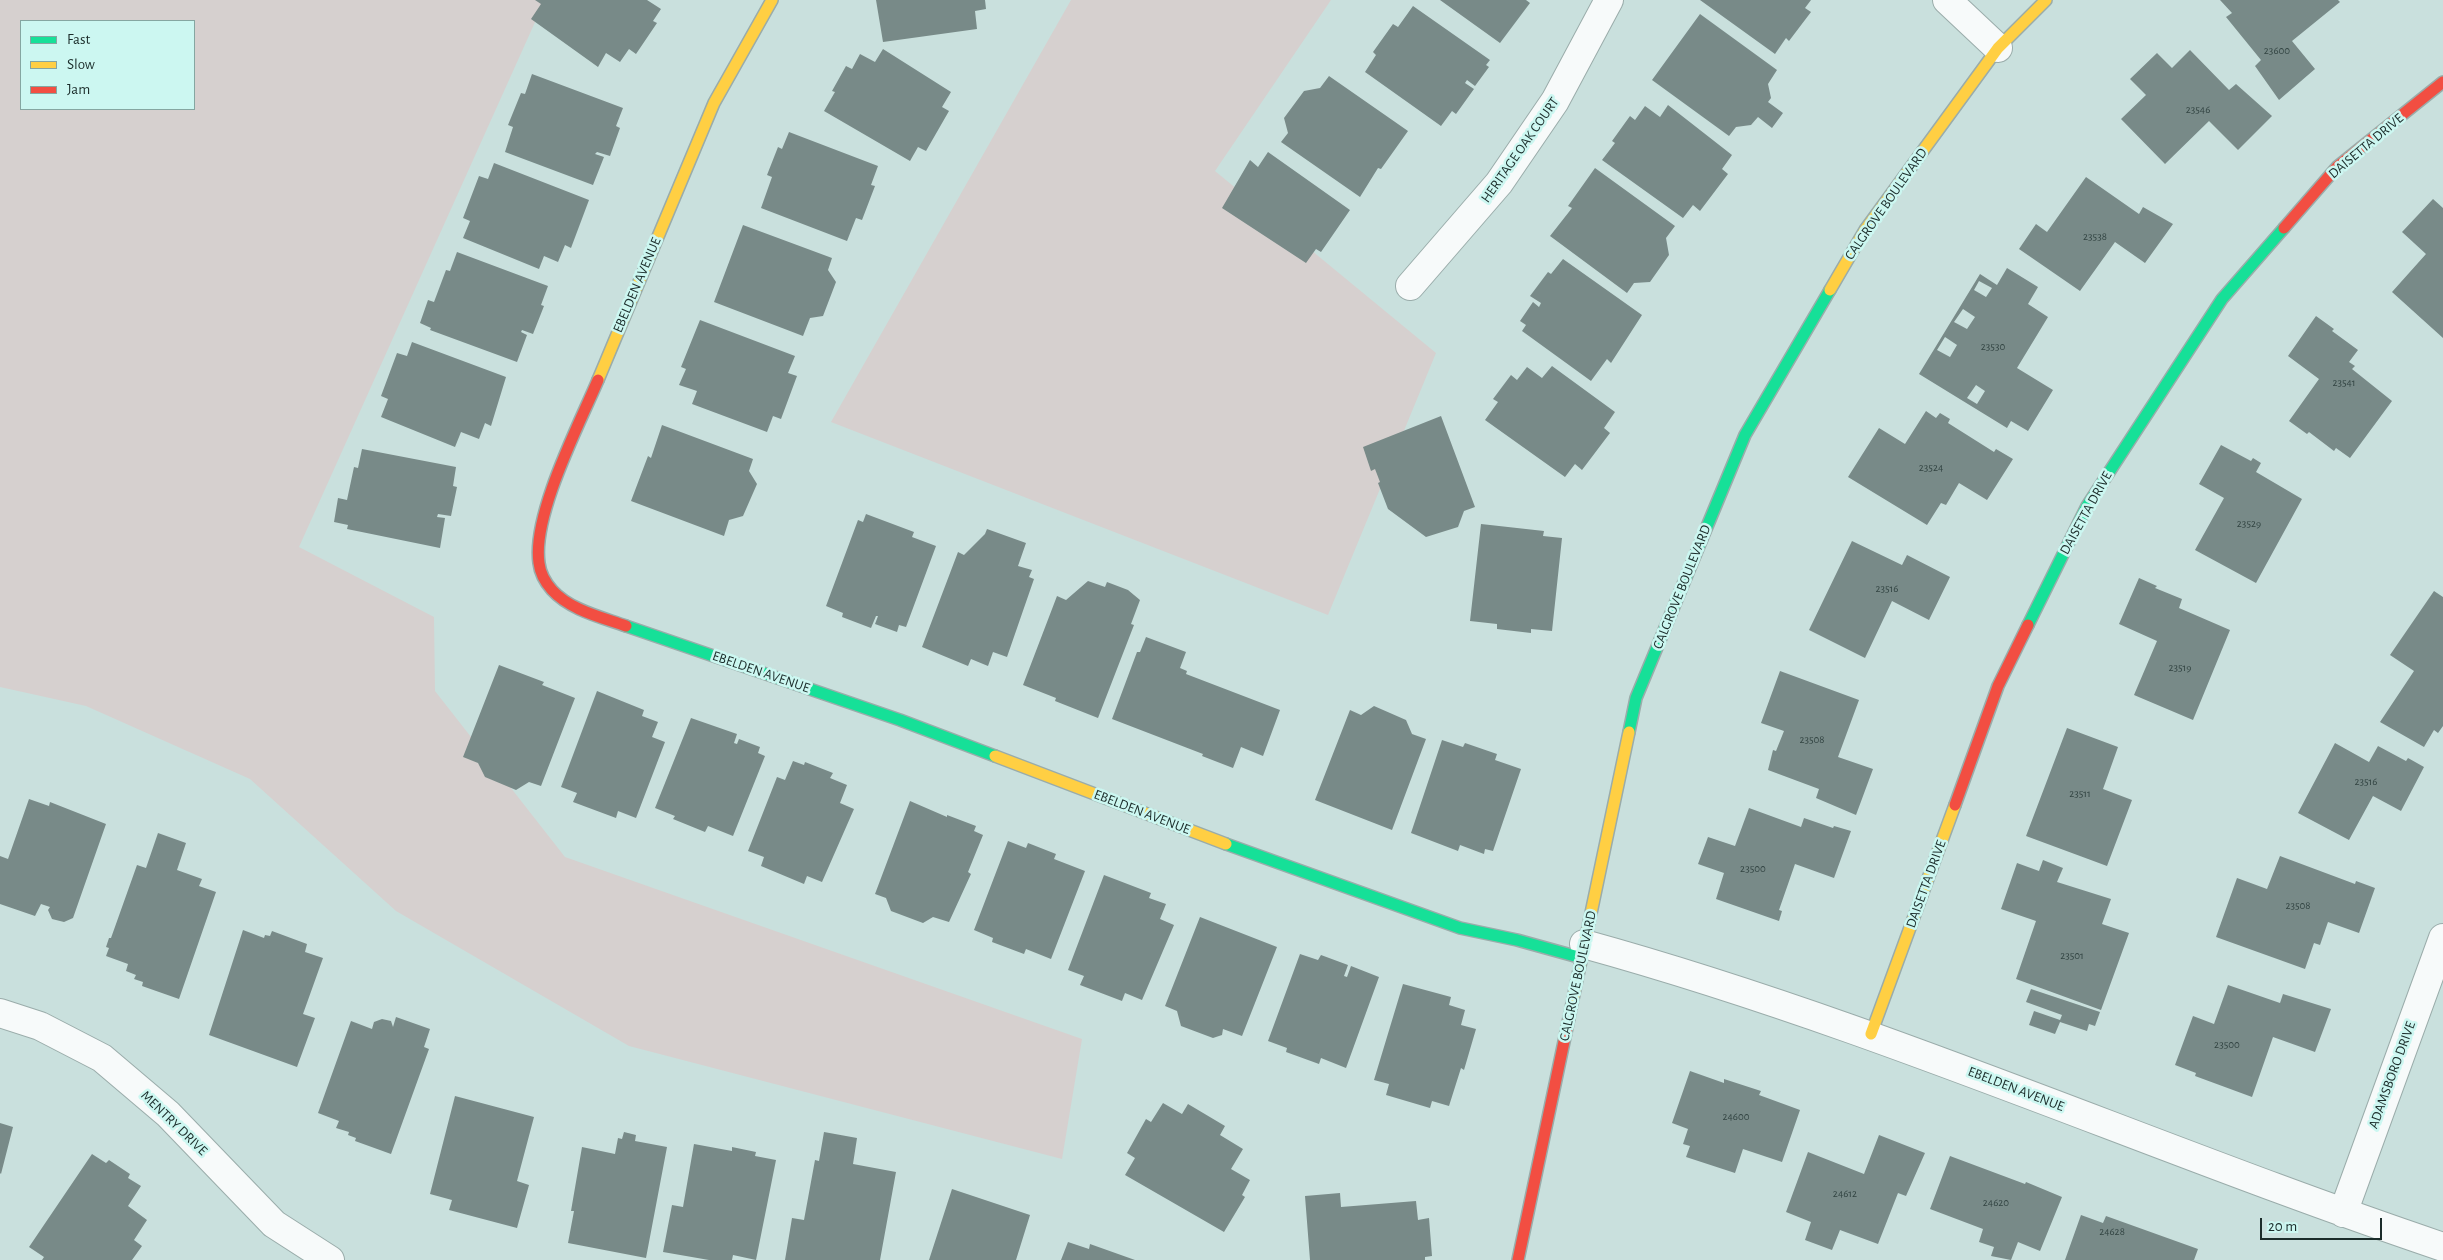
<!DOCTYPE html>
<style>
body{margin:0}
#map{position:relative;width:2443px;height:1260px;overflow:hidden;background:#c9e0dd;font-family:"Alegreya Sans",sans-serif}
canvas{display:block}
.legend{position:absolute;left:20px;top:20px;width:175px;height:90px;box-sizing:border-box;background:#ccf7f1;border:1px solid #85a6a1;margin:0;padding:6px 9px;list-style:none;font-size:15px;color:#1b2c2a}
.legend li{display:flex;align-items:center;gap:10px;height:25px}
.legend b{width:25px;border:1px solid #85a6a1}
.scale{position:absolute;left:2260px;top:1218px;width:122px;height:22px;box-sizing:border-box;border:2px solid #1b2c2a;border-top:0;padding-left:6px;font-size:15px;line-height:18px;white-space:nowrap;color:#1b2c2a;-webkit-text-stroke:4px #ccf7f1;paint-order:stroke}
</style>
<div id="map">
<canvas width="2443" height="1260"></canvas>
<ul class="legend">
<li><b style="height:6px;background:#16e098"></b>Fast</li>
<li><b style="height:6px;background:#ffcf43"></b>Slow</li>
<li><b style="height:6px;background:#f24e42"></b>Jam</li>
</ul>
<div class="scale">20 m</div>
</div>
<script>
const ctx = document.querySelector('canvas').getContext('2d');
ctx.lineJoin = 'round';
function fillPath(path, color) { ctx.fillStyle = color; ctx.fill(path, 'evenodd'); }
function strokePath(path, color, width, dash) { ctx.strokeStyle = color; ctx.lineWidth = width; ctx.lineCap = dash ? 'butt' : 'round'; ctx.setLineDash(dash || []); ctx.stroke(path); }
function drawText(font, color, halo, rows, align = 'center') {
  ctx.font = font + ' "Alegreya Sans",sans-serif'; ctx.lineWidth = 5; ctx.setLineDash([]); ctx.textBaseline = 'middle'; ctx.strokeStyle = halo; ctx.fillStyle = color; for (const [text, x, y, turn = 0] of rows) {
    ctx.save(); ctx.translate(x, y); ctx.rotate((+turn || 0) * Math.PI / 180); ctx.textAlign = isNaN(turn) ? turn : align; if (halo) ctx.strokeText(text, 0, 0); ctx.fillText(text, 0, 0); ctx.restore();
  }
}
fillPath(new Path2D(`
 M0 0H545L299 547 434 617 435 691 565 857 1082 1039 1062 1159 629 1046 396 911 250 779 86 706 0 687ZM21 21H194V109H21Z
 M1071 0H1331L1215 171 1436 353 1328 615 831 422Z`), '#d6d0cf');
fillPath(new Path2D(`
 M535 0H647L661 9 653 21 657 23 636 54 629 49 620 62 606 53 598 67 531 19 541 4Z
 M876 0H985L986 9 975 11 977 29 883 42Z
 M1440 0H1526L1530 3 1500 43Z
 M1700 0H1811L1805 8 1811 12 1789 41 1786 38 1775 54Z
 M2220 0H2338L2340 2 2292 41 2315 69 2279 100 2255 66 2261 60 2226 17 2232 13Z
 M1413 6 1490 60 1486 65 1489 67 1475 86 1467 80 1465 83 1474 89 1456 114 1452 111 1441 126 1365 72 1376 55 1373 52 1393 24 1398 27Z
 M1700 14 1777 70 1768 84 1771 98 1768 102 1783 113 1772 128 1758 117 1751 125 1736 127 1729 136 1652 80Z
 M883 49 951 92 942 107 949 111 926 151 918 147 910 161 824 111 835 92 832 91 846 66 852 69 860 54 875 62Z
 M2190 50 2229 90 2236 84 2272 116 2238 150 2209 121 2165 164 2121 119 2146 95 2130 79 2157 53 2172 68Z
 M532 74 623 108 616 126 620 128 610 156 597 152 595 154 604 157 593 185 505 152 513 127 508 125 521 93 525 94Z
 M1329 76 1408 131 1381 169 1378 168 1360 197 1281 142 1288 133 1284 118 1304 91 1320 88Z
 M1668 105 1732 155 1722 169 1728 174 1700 211 1693 205 1683 218 1602 160 1615 143 1612 141 1630 116 1635 120 1645 106 1660 117Z
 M789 132 878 166 871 185 875 186 862 220 856 218 847 241 761 208 772 177 767 175 778 147 782 149Z
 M1268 152 1350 210 1321 252 1316 249 1306 263 1222 208 1250 160 1258 167Z
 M494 163 589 200 571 248 565 245 558 262 544 256 539 269 463 238 470 221 463 218 479 176 488 179Z
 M1595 168 1675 226 1666 238 1669 255 1650 282 1634 283 1627 293 1550 236 1572 208 1568 206Z
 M2086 177 2139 214 2143 207 2173 224 2145 263 2115 242 2080 291 2019 249 2036 224 2047 232Z
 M2433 199 2443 208V338L2392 292 2426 254 2402 232Z
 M743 225 832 258 828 270 836 282 823 316 810 318 803 336 714 302Z
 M457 252 548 286 541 305 544 306 533 334 522 330 521 332 527 335 517 362 430 330 431 328 420 323 428 300 434 302 446 270 450 271Z
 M1563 259 1642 315 1611 363 1607 359 1591 381 1522 331 1526 325 1520 321 1533 302 1539 307 1541 303 1530 296 1548 272 1551 274Z
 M2007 268 2038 287 2028 304 2048 317 2017 368 2053 390 2028 431 2011 421 2007 428 1919 374 1980 274 1997 285ZM1979 281 1992 288 1986 297 1974 290ZM1963 309 1975 317 1967 329 1954 322ZM1945 337 1957 345 1950 357 1937 350ZM1976 385 1985 391 1977 404 1967 398Z
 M2316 316 2334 329 2332 331 2358 350 2349 362 2355 366 2352 369 2392 401 2350 458 2336 448 2334 451 2309 432 2307 434 2289 421 2319 379 2288 356Z
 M700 320 795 356 788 373 797 376 781 419 773 416 767 432 692 404 697 391 679 385 686 369 681 367Z
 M412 342 506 377 491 426 485 423 479 439 461 432 455 447 381 417 388 399 381 396 397 353 407 356Z
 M1552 366 1615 412 1604 428 1610 433 1582 470 1575 464 1565 477 1485 420 1498 402 1493 399 1511 375 1517 380 1527 367 1542 378Z
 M1926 411 1936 418 1940 413 1950 419 1948 423 1994 452 1996 449 2013 459 1987 500 1959 483 1946 505 1941 503 1927 525 1848 477 1879 428 1905 444Z
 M1441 416 1475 507 1464 511 1458 527 1426 537 1388 509 1378 483 1380 482 1375 469 1371 471 1363 447Z
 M662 425 753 459 749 471 757 484 743 516 729 520 724 536 631 501 648 456 651 458Z
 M2221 445 2251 461 2253 458 2261 463 2256 472 2302 499 2256 583 2195 550 2224 498 2199 484Z
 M362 449 456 467 453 486 457 487 451 516 438 514 437 517 445 518 440 548 347 529 348 525 334 522 338 498 347 500 354 467 358 468Z
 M866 514 914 532 912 537 936 546 906 627 899 625 897 632 875 624 878 616H876L871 628 842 617 843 613 826 606 858 520 863 522Z
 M1481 524 1544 531 1543 536 1562 538 1552 631 1531 629V633L1497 629V624L1470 621Z
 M987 529 1026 543 1018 566 1032 570 1029 577 1034 579 1007 657 993 652 988 666 971 659 968 666 922 647 958 552 964 555 985 534Z
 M1852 541 1902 565 1907 555 1950 577 1929 620 1892 601 1865 658 1809 630Z
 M2139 578 2157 586 2155 588 2182 599 2179 608 2230 630 2193 720 2134 695 2157 641 2119 624Z
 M1088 581 1105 587 1107 582 1128 590 1140 600 1131 624 1134 625 1098 718 1055 701 1056 698 1023 685 1057 596 1066 600Z
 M2434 591 2443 597V726L2438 733 2434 730 2424 747 2380 722 2414 671 2390 655Z
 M1146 637 1186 652 1180 668 1187 671 1186 674 1280 710 1263 756 1241 747 1233 768 1202 756 1203 754 1112 719 1137 652H1140Z
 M499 665 544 682 542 685 575 698 541 786 529 782 516 790 485 777 478 763 463 757Z
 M1780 671 1859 700 1838 757 1873 769 1856 815 1816 798 1819 789 1768 770 1773 750 1776 751 1784 731 1761 723Z
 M597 691 644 710 642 716 658 722 652 737 665 742 636 818 618 811 616 818 573 802 577 793 561 787Z
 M1374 706 1406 720 1412 734 1426 739 1392 830 1315 800 1350 710 1361 715Z
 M691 718 737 734 734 743 737 744 739 739 760 747 758 753 765 756 733 836 708 826 705 832 673 819 675 816 655 808Z
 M2067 728 2118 747 2103 789 2132 800 2107 866 2026 836Z
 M1442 740 1463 747 1465 743 1497 754 1495 760 1521 769 1493 851 1485 849 1484 854 1460 845 1458 851 1411 833Z
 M2335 743 2369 762 2378 746 2406 761 2408 758 2424 767 2401 811 2373 796 2349 840 2298 813Z
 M793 761 804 765 805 762 833 773 830 778 847 785 840 803 854 809 822 882 807 876 804 884 761 866 764 857 748 851 777 777 785 780Z
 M29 799 49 806 50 802 106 824 73 918 64 922 52 919 48 910 50 907 41 904 35 916 0 904V856L8 859Z
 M910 801 947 817V815L976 826 974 831 983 835 968 872 971 874 949 922 933 917 923 923 891 911 886 898 875 894Z
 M1749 808 1801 827 1804 818 1833 828 1834 826 1851 831 1834 878 1795 864 1779 910 1782 911 1779 921 1716 899 1724 873 1698 864 1708 837 1735 846Z
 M158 833 186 843 177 870 202 879 199 886 216 892 179 999 142 986 143 982 134 979 136 975 126 971 128 964 106 956 109 948 106 947 109 938H111L137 865 146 868Z
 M1008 841 1026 848 1028 843 1056 854 1054 859 1085 871 1051 959 1026 949 1024 954 992 942 993 938 974 930Z
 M2280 856 2355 884 2356 881 2375 888 2359 933 2328 922 2320 945 2314 943 2305 969 2216 937 2237 878 2267 889Z
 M2043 860 2063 868 2057 882 2111 899 2102 924 2129 933 2101 1010 2016 979 2036 921 2001 909 2017 863 2039 871Z
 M1104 875 1151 893 1149 898 1166 904 1160 919 1174 925 1142 1000 1125 993 1122 1001 1080 985 1084 976 1068 970Z
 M1200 917 1277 947 1242 1036 1223 1029 1222 1035 1213 1038 1181 1026 1177 1011 1165 1006Z
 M243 930 264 938 265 935 270 936 272 931 307 944 305 952 323 958 303 1014 315 1018 297 1067 209 1035Z
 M1300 954 1318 960 1321 955 1348 965 1344 976 1347 977 1351 966 1379 977 1346 1068 1321 1058 1319 1064 1286 1052 1287 1048 1268 1041Z
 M1403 984 1451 997 1449 1005 1465 1010 1461 1025 1476 1029 1464 1070 1461 1068 1449 1106 1432 1101 1430 1108 1386 1095 1389 1084 1374 1080Z
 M2228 985 2280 1003 2283 994 2331 1009 2315 1052 2273 1037 2252 1097 2195 1076 2196 1073 2175 1065 2193 1016 2214 1024Z
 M2031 989 2100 1012 2095 1026 2089 1024 2087 1031 2060 1022 2055 1034 2029 1025 2034 1011 2060 1020 2062 1015 2026 1002Z
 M396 1017 430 1029 424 1047 429 1049 391 1154 355 1141 356 1138 348 1135 349 1132 336 1128 339 1121 318 1113 351 1021 372 1029 374 1022 382 1019 391 1021 393 1027Z
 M1690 1071 1724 1083V1079L1761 1091 1759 1095 1800 1110 1782 1162 1743 1149 1735 1173 1686 1157 1690 1146 1683 1144 1688 1129 1672 1123Z
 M455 1096 534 1117 517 1181 529 1185 517 1228 449 1210 452 1200 430 1194Z
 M1163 1103 1182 1114 1188 1104 1225 1126 1220 1135 1243 1149 1231 1169 1250 1180 1242 1195 1245 1197 1224 1232 1125 1175 1135 1158 1127 1153 1146 1119 1151 1122Z
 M0 1123 13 1127 1 1174 0 1173Z
 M624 1132 636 1135 635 1141 667 1147 646 1258 568 1243 574 1211H571L582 1147 615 1154 618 1138 622 1139Z
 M824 1132 857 1138 853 1164 896 1172 880 1260H785L792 1218 804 1220 815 1160 819 1161Z
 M1879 1135 1925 1153 1906 1196 1898 1193 1878 1244 1840 1230 1832 1250 1805 1240 1811 1222 1786 1212 1808 1152 1864 1174Z
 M694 1144 732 1151V1147L756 1152 755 1156 776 1160 756 1260 733 1255 732 1260H709L663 1252 672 1205 683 1207Z
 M92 1154 106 1163 109 1160 130 1174 128 1178 141 1186 128 1206 147 1220 134 1240 142 1246 132 1260H42L44 1257 29 1247Z
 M1950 1156 2025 1184 2026 1182 2062 1197 2040 1251 2018 1242 2011 1260 1991 1256 1994 1247 1979 1242 1983 1229 1930 1209Z
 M952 1189 1030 1215 1016 1260H929Z
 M1340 1193 1341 1207 1416 1201 1418 1220 1429 1218 1432 1256 1425 1257V1260H1310L1305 1196Z
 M2081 1215 2103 1223 2106 1216 2198 1249 2194 1260H2065Z
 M1068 1242 1089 1249 1090 1244 1135 1260H1061Z`), '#788a88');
const street = new Path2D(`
 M1947 0 1998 48
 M1410 286 1499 183 1555 101 1609 0
 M1584 944C1878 1025 2155 1150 2443 1247
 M0 1013 40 1026 102 1058 168 1114 274 1224 330 1260
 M2343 1213 2443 938`);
const fast = new Path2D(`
 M2028 625 2087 506 2222 299 2284 228
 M626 626 900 720 995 756
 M1629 732 1636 698 1745 435 1830 290
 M1226 844 1460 928 1517 940 1582 958`);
const slow = new Path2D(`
 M1830 290 1865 230 1998 48 2046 0
 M598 380 714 103 772 0
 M995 756 1226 844
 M1569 1018 1629 732
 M1871 1034 1955 805`);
const jam = new Path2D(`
 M2284 228 2337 167 2443 82
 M598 380C579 425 532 515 539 563 540 572 545 582 552 590 570 610 601 617 626 626
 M1955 805 1998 686 2028 625
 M1518 1260 1569 1018`);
strokePath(street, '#9aacaa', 30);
strokePath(fast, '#9aacaa', 14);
strokePath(slow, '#9aacaa', 14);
strokePath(jam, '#9aacaa', 14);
strokePath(street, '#f7fafa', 28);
strokePath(fast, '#16e098', 11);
strokePath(slow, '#ffcf43', 11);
strokePath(jam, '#f24e42', 11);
drawText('11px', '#324442', null, [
 ["23600",2277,51],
 ["23546",2198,110],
 ["23538",2095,237],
 ["23530",1993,347],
 ["23541",2344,383],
 ["23524",1931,468],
 ["23529",2249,524],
 ["23516",1887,589],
 ["23519",2180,668],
 ["23508",1812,740],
 ["23516",2366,782],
 ["23511",2080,794],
 ["23500",1753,869],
 ["23508",2298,906],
 ["23501",2072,956],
 ["23500",2227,1045],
 ["24600",1736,1117],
 ["24612",1845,1194],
 ["24620",1996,1203],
 ["24628",2112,1232]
]);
drawText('14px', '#1b2c2a', '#ccf7f1', [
 ["DAISETTA DRIVE",2366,146,-40],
 ["HERITAGE OAK COURT",1520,150,-55],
 ["CALGROVE BOULEVARD",1886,204,-55],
 ["EBELDEN AVENUE",637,285,-67],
 ["DAISETTA DRIVE",2086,513,-61],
 ["CALGROVE BOULEVARD",1682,587,-68],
 ["EBELDEN AVENUE",761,672,19],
 ["EBELDEN AVENUE",1142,812,21],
 ["DAISETTA DRIVE",1926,884,-70],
 ["CALGROVE BOULEVARD",1578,976,-78],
 ["ADAMSBORO DRIVE",2392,1075,-70],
 ["EBELDEN AVENUE",2016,1089,21],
 ["MENTRY DRIVE",174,1123,44]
]);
</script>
